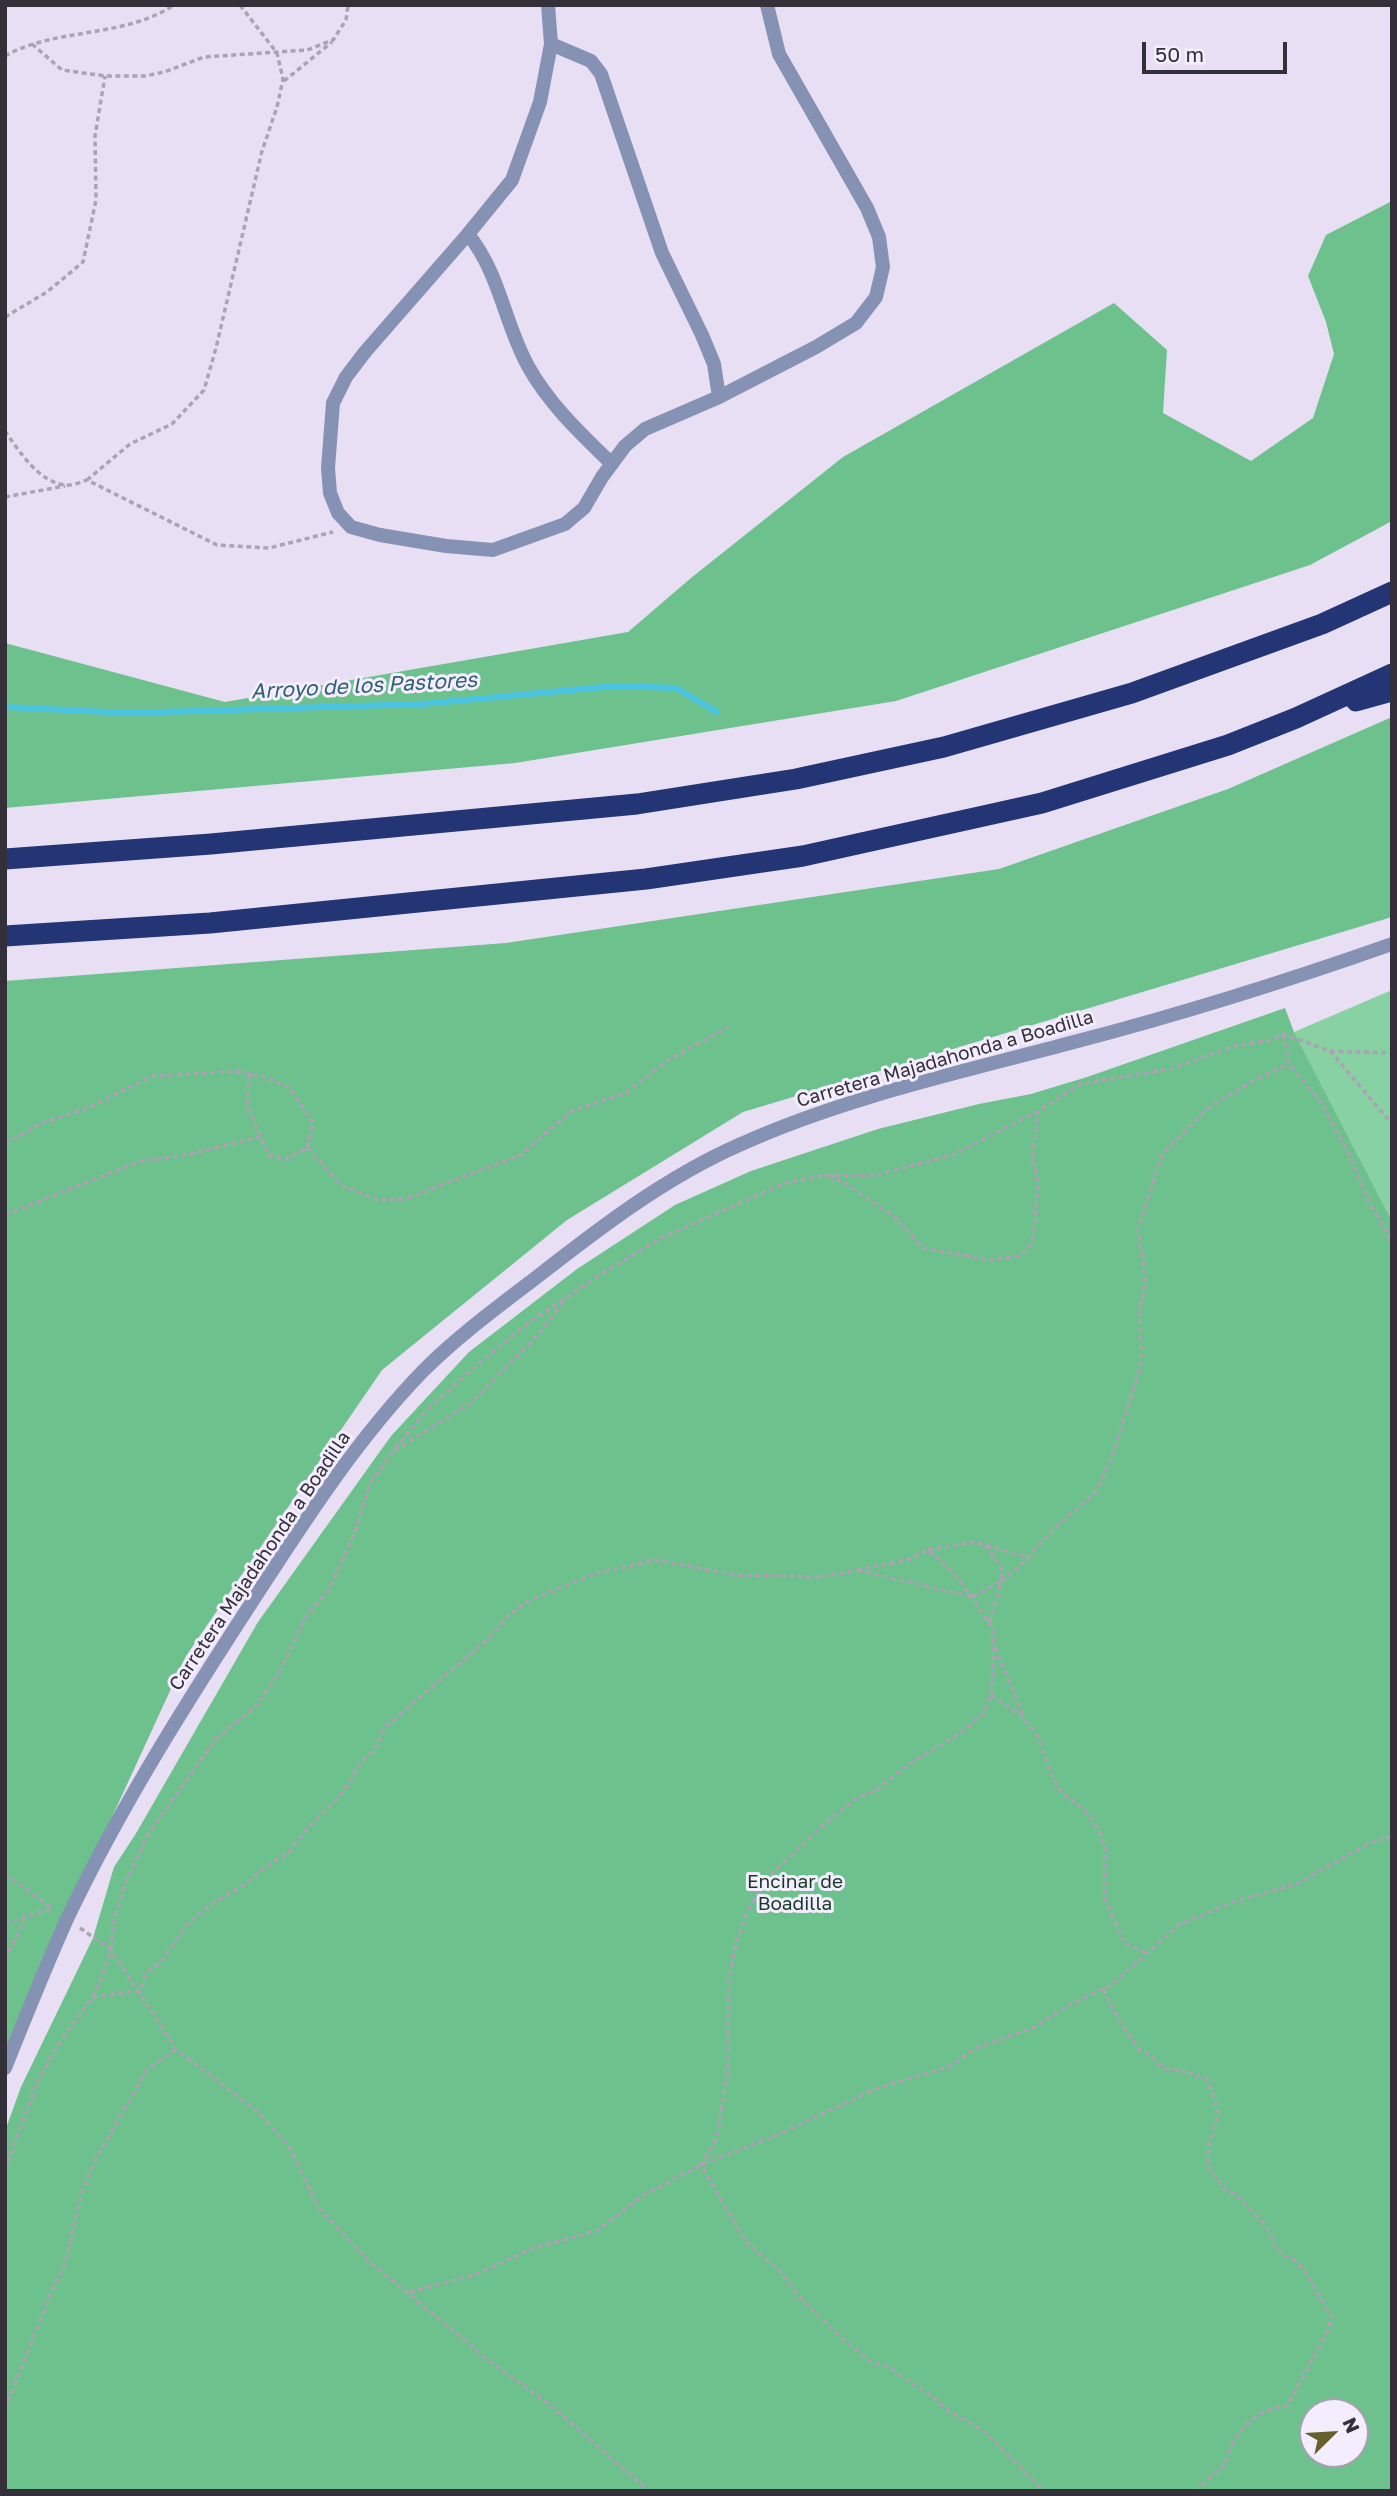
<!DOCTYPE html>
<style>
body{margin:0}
#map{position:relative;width:1397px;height:2496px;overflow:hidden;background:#e8dff4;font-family:"Golos Text",sans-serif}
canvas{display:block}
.frame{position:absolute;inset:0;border:7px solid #343039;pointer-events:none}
.north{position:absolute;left:1299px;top:2398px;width:70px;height:70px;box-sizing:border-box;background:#f4edfe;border:2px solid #a7a1af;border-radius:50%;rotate:66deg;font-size:19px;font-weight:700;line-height:28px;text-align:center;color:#343039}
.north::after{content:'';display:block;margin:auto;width:24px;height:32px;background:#67602d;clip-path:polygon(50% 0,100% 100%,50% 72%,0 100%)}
.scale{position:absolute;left:1142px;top:42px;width:145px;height:32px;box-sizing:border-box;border:4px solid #343039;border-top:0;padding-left:9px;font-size:21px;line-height:24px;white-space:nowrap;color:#343039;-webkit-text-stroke:5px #f4edfe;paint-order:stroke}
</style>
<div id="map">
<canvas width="1397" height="2496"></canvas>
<div class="frame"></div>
<div class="north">N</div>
<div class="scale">50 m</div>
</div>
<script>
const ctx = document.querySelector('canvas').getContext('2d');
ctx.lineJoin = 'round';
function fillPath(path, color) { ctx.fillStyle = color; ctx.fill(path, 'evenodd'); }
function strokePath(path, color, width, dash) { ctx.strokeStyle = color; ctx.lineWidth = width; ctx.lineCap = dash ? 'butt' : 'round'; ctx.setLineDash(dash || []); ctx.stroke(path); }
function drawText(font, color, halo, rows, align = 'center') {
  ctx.font = font + ' "Golos Text",sans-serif'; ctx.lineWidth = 6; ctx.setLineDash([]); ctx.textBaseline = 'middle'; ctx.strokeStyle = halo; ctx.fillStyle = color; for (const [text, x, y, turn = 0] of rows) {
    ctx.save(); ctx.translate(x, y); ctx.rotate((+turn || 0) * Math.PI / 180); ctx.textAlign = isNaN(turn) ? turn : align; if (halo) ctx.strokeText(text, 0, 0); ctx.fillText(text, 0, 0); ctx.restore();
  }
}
fillPath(new Path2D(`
 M1392 990V1221L1294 1032Z`), '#88d1a2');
fillPath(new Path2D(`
 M1392 201V521L1310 565 896 701 515 763 5 808V643L225 702 628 632 691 578 843 457 1114 303 1167 350 1163 413 1251 461 1313 418 1334 354 1326 322 1308 276 1326 235Z
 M1392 717V917L743 1112 567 1220 382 1370 186 1656 5 2050V981L506 943 999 869 1228 789Z
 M1285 1008 1294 1032 1392 1221V2491H5V2131L21 2087 93 1938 114 1867 135 1835 258 1622 391 1436 469 1352 577 1269 675 1205 751 1171 878 1129 979 1104 1031 1094 1087 1077ZM1313 2412H1355V2454H1313Z`), '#6cc18d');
strokePath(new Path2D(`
 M5 707 128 713 423 704 614 686 676 688 717 712`), '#4bc3e2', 6);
strokePath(new Path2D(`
 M32 44 62 70 105 76H145L164 72 204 57 307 50 333 40 346 20 348 5
 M5 56C56 27 122 39 174 5
 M284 81 332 42
 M5 317 47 292 83 262 96 200 95 136 105 76
 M5 431C19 451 39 483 66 485 72 486 81 482 87 480L217 545 269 548 333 532
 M87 480 130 444 172 424 204 390 216 348 262 151 277 107 283 79 277 53 240 5
 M5 497 65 486
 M1283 1034 1289 1064 1320 1101 1350 1156 1368 1200 1392 1242
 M1330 1051 1392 1124
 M5 1144 42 1123 90 1107 152 1076 239 1071 265 1077 290 1088 313 1123 307 1148 286 1159 269 1155 247 1106 250 1073
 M307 1148 343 1186 378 1200 405 1199 521 1155 571 1111 626 1093 668 1060 728 1027
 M829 1176 845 1183 896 1218 923 1248 991 1260 1019 1256 1030 1247 1034 1232 1038 1181 1032 1159 1038 1111
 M5 1215 138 1162 190 1154 260 1137
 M395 1450 471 1403 537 1336 566 1299
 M928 1550 974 1542 1028 1557
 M858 1570 972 1597 1002 1581 1001 1567 985 1544
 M989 1622 1002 1581 1019 1567 1058 1525 1095 1493 1111 1460 1141 1365 1140 1307 1146 1282 1138 1230 1162 1155 1208 1108 1251 1082 1289 1064
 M995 1647 1024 1717
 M991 1695 1019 1714 1036 1733 1055 1782 1063 1794 1085 1810 1098 1829 1105 1848V1899L1125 1944 1148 1953
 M5 1874 54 1909
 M5 1924 53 1908
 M80 1928 111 1950 176 2049 259 2113 290 2148 318 2207 369 2261 492 2363 548 2403 649 2491
 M5 1960 25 1919
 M1103 1989 1120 2022 1139 2049 1151 2056 1162 2068 1184 2071 1207 2079 1219 2113 1209 2146 1208 2164 1211 2170 1226 2191 1236 2194 1266 2226 1277 2249 1287 2257 1296 2261 1307 2274 1332 2318 1326 2334 1287 2406C1262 2407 1242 2425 1231 2447 1228 2453 1227 2461 1222 2467 1212 2478 1206 2476 1199 2491
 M93 1997 140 1991 146 1974 163 1959 188 1923 212 1904 244 1885 267 1866 289 1852 308 1828 339 1797 352 1779 359 1764 376 1748 384 1728 488 1639 508 1616 528 1601 597 1573 655 1560 737 1575 820 1577 908 1560 928 1550 951 1570 972 1597 993 1629 994 1665 991 1695 983 1714 960 1733 908 1765 876 1790 857 1798 831 1818 766 1879 748 1910 737 1939 729 1980 728 2068 717 2138 701 2165 746 2242 782 2273 799 2297 843 2339 871 2362 888 2367 933 2397 947 2410 984 2431 1044 2491
 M5 2170 39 2078 64 2036 93 1997 102 1976 111 1950 114 1920 125 1885 146 1837 216 1739 257 1705 279 1673 307 1614 328 1591 354 1535 370 1484 395 1448 430 1407 469 1372 524 1326 601 1274 663 1237 785 1183 827 1175 873 1176 955 1154 1038 1111 1080 1084 1170 1069 1234 1046 1271 1040 1283 1034 1330 1051 1392 1053
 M410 2292 474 2275 534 2248 598 2230 642 2196 701 2165 777 2135 873 2090 950 2066 976 2048 1035 2027 1072 2003 1110 1986 1179 1925 1235 1901 1299 1883 1367 1844 1392 1836
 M5 2409 51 2293 65 2264 82 2191 93 2164 147 2070 176 2049`), '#aba3b4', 3.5, [5, 3.5]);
strokePath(new Path2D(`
 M548 5 551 44 540 102 512 180 468 234 365 352 346 377 333 403 328 468 330 493 338 513 351 527 380 535 446 546 493 550 565 524 584 508 602 477 625 446 645 429 719 397 816 347 856 323 876 297 883 267 879 237 867 208 779 54 767 5
 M551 44 591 61 601 74 662 253 702 335 714 364 719 397
 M468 234C500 274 504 322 528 366 548 403 582 435 612 464`), '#8692b3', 14);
strokePath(new Path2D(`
 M5 2068C25 2018 45 1968 67 1919 121 1805 190 1697 259 1591 309 1514 359 1437 423 1371 456 1338 496 1308 533 1280 597 1230 664 1178 739 1145 845 1097 962 1072 1074 1042 1182 1014 1287 981 1392 944`), '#8692b3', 14);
strokePath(new Path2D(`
 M1356 701 1392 691
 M5 859 211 844 637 804 796 779 944 747 1132 693 1322 624 1392 592
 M5 936 210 923 646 879 803 856 1042 803 1228 745 1296 718 1392 674`), '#243576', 21);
drawText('19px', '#343039', '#f4edfe', [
 ["Carretera Majadahonda a Boadilla",945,1059,-16],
 ["Carretera Majadahonda a Boadilla",260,1561,-56]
]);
drawText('19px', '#163a25', '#f4edfe', [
 ["Encinar de",795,1882],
 ["Boadilla",795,1904]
]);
drawText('italic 21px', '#2f606d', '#f4edfe', [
 ["Arroyo de los Pastores",364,686,-3]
]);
</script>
